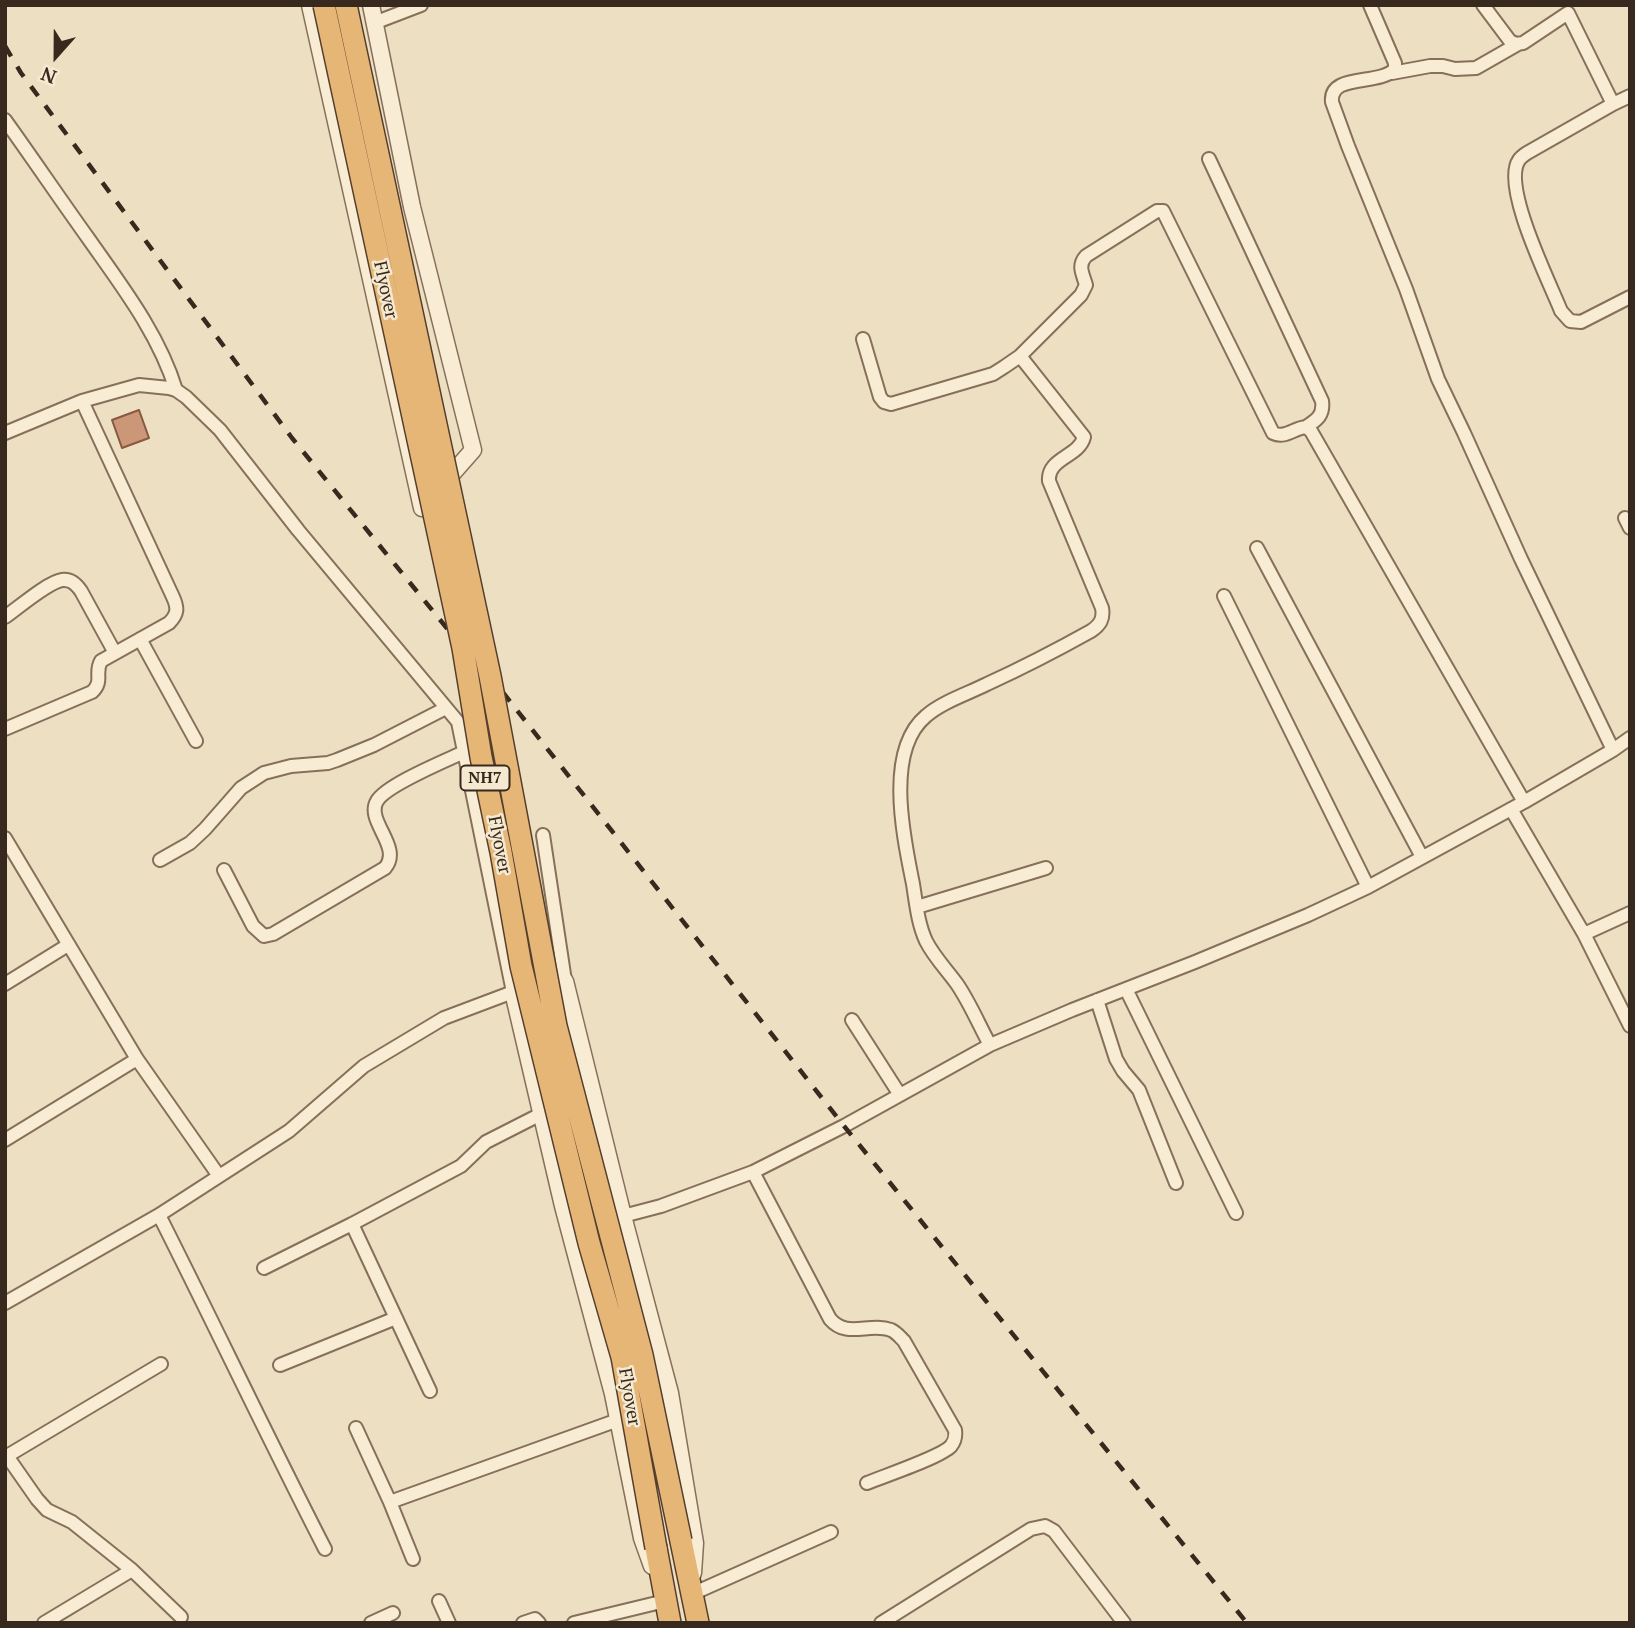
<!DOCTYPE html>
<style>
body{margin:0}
#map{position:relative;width:1635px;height:1628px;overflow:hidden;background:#eddfc2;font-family:"PT Serif",serif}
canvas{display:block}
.frame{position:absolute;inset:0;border:7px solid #37291d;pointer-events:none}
.north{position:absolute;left:21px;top:21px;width:70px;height:70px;-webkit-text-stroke:5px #f5e9d1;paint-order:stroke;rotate:201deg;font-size:19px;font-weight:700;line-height:28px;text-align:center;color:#37291d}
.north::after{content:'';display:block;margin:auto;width:24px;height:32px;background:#37291d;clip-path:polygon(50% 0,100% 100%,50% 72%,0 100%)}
</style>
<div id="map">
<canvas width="1635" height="1628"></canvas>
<div class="frame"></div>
<div class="north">N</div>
</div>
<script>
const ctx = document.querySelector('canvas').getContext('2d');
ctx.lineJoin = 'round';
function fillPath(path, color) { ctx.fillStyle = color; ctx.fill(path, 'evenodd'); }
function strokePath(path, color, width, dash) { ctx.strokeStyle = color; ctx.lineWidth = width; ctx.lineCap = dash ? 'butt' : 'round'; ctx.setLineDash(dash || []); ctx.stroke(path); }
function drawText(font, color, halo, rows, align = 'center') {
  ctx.font = font + ' "PT Serif",serif'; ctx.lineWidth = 5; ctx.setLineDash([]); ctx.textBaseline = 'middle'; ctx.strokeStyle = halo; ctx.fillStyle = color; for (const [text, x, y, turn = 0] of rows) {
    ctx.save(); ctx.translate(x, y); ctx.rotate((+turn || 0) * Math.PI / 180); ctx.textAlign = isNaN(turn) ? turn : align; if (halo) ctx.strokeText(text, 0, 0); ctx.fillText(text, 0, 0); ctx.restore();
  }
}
const building = new Path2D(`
 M139 410 149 438 122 448 112 420Z`);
fillPath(building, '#cb9778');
strokePath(building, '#865940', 2);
const minor = new Path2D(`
 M1370 5 1395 63V69C1379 86 1329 73 1332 102L1348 146 1406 289 1438 379 1464 433 1521 559 1613 750
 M1483 5 1510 41 1516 44 1523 43 1568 13 1613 104
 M374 23 421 5
 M1392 73 1430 66H1443L1455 69 1476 68 1518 44
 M1630 96 1613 104 1527 153C1524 155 1521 157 1519 160 1501 186 1550 283 1561 311L1570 321 1581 322 1630 297
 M5 120C33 159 60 199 88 238 121 285 159 334 176 390
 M1209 159 1322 401C1324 415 1317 420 1306 427
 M863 339 880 397 884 402 891 404 993 374 1004 367 1020 356 1081 295 1086 285C1083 274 1077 266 1086 256L1157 211H1163L1273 433C1285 439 1294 428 1306 427L1311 431 1524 802
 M5 433 82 401 139 385 169 388 176 390 186 397 220 430 298 530 458 722 513 992 444 1018 364 1066 289 1131 159 1215 5 1303
 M1625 518 1630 528
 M1257 548 1422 857
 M1224 596 1368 887
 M5 617C18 608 48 582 62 580 71 579 76 584 81 591L115 653
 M140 639 196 741
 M5 729 92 692C104 681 94 673 101 661L169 623C178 614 178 608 173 597L82 401
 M1511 809 1584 934 1630 1026
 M543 835 565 981
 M5 838 137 1059 219 1176
 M160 860 190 843 205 829 241 788 264 773 291 766 328 763 337 760 374 745 446 708
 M224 870 253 926 264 936 273 934 385 868C403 847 365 821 377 801 386 785 445 761 464 752
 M917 907 1046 868
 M1584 934 1630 913
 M5 984 68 945
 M1126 989 1236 1213
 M1097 1000 1116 1059 1123 1071 1139 1090 1176 1183
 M852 1020 900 1095
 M990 1045C979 1025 970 1003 957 984 947 970 934 957 926 941 918 924 916 903 913 884 904 839 884 751 926 716 942 702 967 694 987 684 1022 668 1057 650 1091 631 1100 625 1104 619 1102 608L1049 481C1047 458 1079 457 1084 437L1020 356
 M5 1140 137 1059
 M753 1172 830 1319C847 1339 869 1322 891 1330 896 1332 900 1337 904 1341L955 1430C956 1437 955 1441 951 1446 941 1457 884 1476 867 1483
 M159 1215C215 1326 268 1438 325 1549
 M623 1216 661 1206 753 1172 844 1126 990 1045 1072 1010 1195 962 1308 915 1368 887 1524 802 1613 750 1630 738
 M352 1224 430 1391
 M264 1268 352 1224 461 1166 486 1142 541 1114
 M280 1365 396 1318
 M356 1428 390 1502 413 1559
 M390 1502 618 1420
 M132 1570 72 1522 47 1510 37 1499 7 1456 161 1364
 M692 1594 831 1532
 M439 1601 449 1623
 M44 1623 132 1570 181 1617
 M371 1623 393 1613
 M523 1623 535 1619 539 1623
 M574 1623 665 1601
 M881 1623 1031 1529 1045 1526 1054 1531 1124 1623`);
const tertiary = new Path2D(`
 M310 5 422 508
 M371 5 412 207 473 450 422 508
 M652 1566 642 1538 613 1394 563 1206 513 992 565 981 623 1216 670 1393 695 1543 693 1573`);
const trunk = new Path2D(`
 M681 1541 698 1623
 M656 1548 670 1623`);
strokePath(minor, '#877059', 16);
strokePath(tertiary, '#877059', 19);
strokePath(trunk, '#553e2e', 24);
strokePath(minor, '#f8ecd5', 12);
strokePath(tertiary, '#f8ecd5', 16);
strokePath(trunk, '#e6b676', 21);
strokePath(new Path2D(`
 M5 46 21 73 292 438 463 648 490 676 844 1126 1247 1623`), '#37291d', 4.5, [12, 12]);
const trunkBridge = new Path2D(`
 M324 5 463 648 481 757 501 852 521 966 589 1243 622 1357 656 1548
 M346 5 490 676 556 1026 642 1355 681 1541`);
strokePath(trunkBridge, '#553e2e', 24, []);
strokePath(trunkBridge, '#e6b676', 21);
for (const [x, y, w] of [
 [485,778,49]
]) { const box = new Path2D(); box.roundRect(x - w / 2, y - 12.5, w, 25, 5); ctx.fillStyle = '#f5e9d1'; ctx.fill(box); strokePath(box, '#37291d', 2); }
drawText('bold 16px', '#37291d', null, [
 ["NH7",485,778]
]);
drawText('18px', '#37291d', '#f5e9d1', [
 ["Flyover",385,290,78],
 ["Flyover",499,845,79],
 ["Flyover",629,1397,80]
]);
</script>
